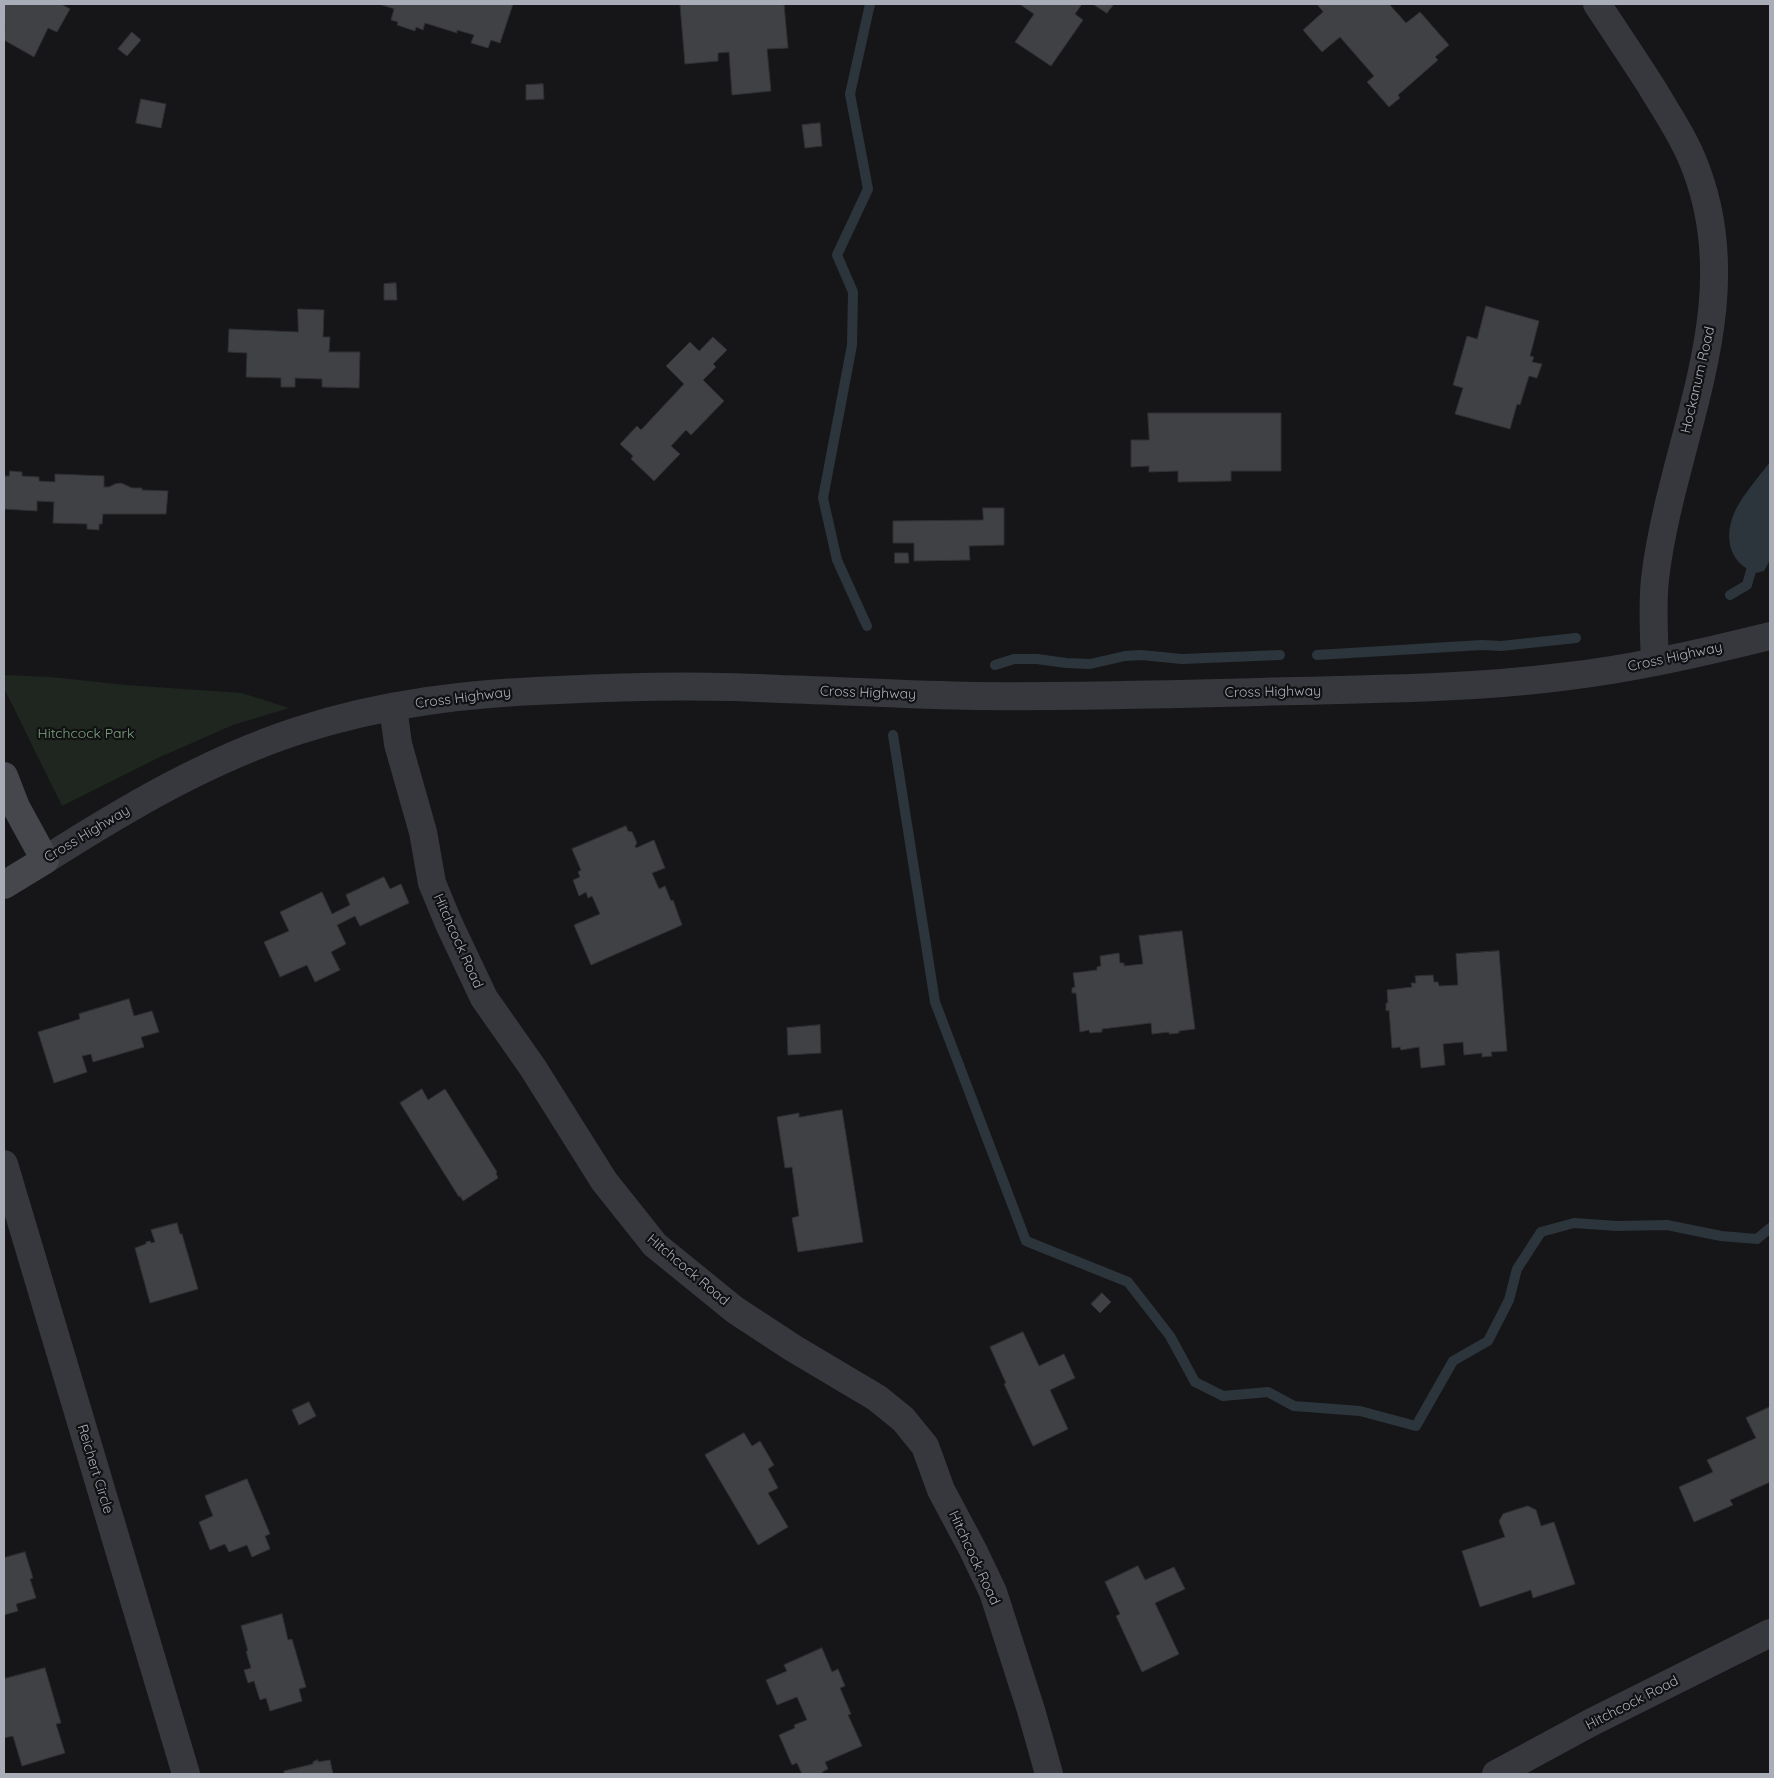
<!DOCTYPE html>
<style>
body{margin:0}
#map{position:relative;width:1774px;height:1778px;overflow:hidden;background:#161618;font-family:Quicksand,sans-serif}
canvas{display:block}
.frame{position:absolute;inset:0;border:5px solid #a8adb8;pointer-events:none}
</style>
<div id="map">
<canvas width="1774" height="1778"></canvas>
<div class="frame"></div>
</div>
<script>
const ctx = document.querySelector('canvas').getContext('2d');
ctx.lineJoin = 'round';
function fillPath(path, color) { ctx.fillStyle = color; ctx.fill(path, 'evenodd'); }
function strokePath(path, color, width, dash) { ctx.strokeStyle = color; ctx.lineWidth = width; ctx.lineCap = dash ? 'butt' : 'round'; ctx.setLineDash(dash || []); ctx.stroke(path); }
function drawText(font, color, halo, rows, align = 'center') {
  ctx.font = font + ' Quicksand,sans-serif'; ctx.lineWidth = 4.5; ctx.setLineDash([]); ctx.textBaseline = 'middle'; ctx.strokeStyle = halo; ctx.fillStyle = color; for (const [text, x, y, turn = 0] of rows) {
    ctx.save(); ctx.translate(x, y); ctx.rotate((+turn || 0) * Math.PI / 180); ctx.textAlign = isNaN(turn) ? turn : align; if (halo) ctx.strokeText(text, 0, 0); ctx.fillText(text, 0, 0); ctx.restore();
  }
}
fillPath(new Path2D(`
 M4 675 51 677 126 685 242 693 289 708 233 725 160 757 62 806 4 688Z`), '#1e261f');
fillPath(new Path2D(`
 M1770 462V560L1764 571 1756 573C1728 563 1723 535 1736 509 1743 495 1760 475 1770 462Z`), '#2c353c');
strokePath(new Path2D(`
 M1730 595 1747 585 1754 560
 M867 626 837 560 823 498 852 345 853 292 837 255 868 189 850 94 870 4
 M1317 655 1482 645 1501 646 1576 638
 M995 665 1014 659H1037L1066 663 1090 664 1125 656 1141 655 1182 659 1280 655
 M893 735 935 1002 1026 1241 1128 1282 1170 1336 1195 1382 1223 1396 1268 1392 1294 1406 1360 1411 1416 1426 1453 1361 1488 1341 1509 1300 1517 1269 1541 1232 1574 1223 1617 1226 1667 1225 1721 1236 1757 1239 1770 1228`), '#2c353c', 10);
const building = new Path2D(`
 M4 4H61L70 9 57 32 48 28 34 57 4 40 5 28Z
 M379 4H513L500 43 491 40 488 48 471 43 474 35 457 30V33L425 23 423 30 416 27 415 31 397 25 398 22 391 20 394 9Z
 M691 4H784L788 48 767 49 771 91 732 95 729 52 718 53V61L685 64 680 5Z
 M1022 4H1082L1075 14 1083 20 1051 66 1015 42 1034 14 1021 5Z
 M1093 4H1114L1107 13Z
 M1317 4H1389L1406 23 1420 12 1449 45 1435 57 1438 60 1398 95 1400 98 1389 107 1367 82 1374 76 1340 37 1322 52 1303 30 1323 12Z
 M132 32 141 40 127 56 118 49Z
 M543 84 544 99 526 100V85Z
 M141 99 166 104 161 128 136 123Z
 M820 123 822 146 805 148 802 125Z
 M396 283 397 300H384V284Z
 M1486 306 1539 321 1530 356 1534 357 1532 362 1542 364 1537 378 1529 376 1520 405 1517 404 1510 429 1455 414 1463 388 1453 385 1467 336 1477 339Z
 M298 309 324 310 323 337H330L329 352H360L359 388 322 387V379L295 378V387H281V378L246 377 247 353 228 352 229 329 298 332Z
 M713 337 727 350 713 364 716 367 703 380 724 401 691 435 686 430 671 446 680 454 654 481 631 459 633 456 620 444 637 426 641 430 684 384 666 366 690 342 699 351Z
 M1148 413H1281V471H1231V481L1178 482V471L1149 472V466L1131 467V440H1149Z
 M10 471 22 472V476L39 477V481L55 482V474L104 476V487H109L115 484 121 483 132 488H142V490L168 491 166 514H103L102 524H99V530L87 529V524L53 523 54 502 37 501V511L4 509V476H9Z
 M983 508H1004V545L969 546 970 560 914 561V543H893V521L983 520Z
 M895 553H908L909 563H895Z
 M626 826 628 831 632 832 637 843 635 846 636 848 654 840 665 868 652 873 659 889 665 886 671 901 673 900 682 925 591 965 574 925 600 914 592 896 588 898 586 892 579 896 573 880 580 877 578 872 581 870 572 849Z
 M384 877 390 889 401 884 409 903 360 926 355 916 337 925 346 944 331 952 340 970 315 982 307 965 280 977 264 942 289 931 280 912 322 892 332 914 350 905 346 895Z
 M1182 931 1195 1029 1179 1031V1033L1169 1034V1032L1152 1034 1151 1023 1102 1029V1032L1090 1033 1089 1030 1080 1032 1076 993H1072V988L1075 987 1073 973 1097 970V967L1101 966 1100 956 1119 953 1120 963H1124V966L1143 964 1139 936Z
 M1499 951 1507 1051 1491 1052 1492 1056 1482 1057V1053L1464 1055 1463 1042 1443 1044 1445 1065 1421 1068 1419 1047 1401 1050 1400 1047 1392 1048 1389 1010 1386 1011V1003H1388L1387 990 1412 987 1411 983H1416L1415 976 1433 975 1434 982H1438L1439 986 1458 985 1456 954Z
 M129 999 134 1016 152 1011 159 1032 141 1037 144 1047 93 1062 91 1054 82 1056 87 1072 54 1083 38 1032 80 1019 79 1014Z
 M820 1025 821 1053 788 1055 787 1028Z
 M422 1089 428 1100 445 1089 497 1172 496 1173 498 1178 463 1201 460 1196 459 1197 400 1103Z
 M842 1110 863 1242 798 1252 792 1218 799 1216 792 1167 785 1168 777 1117 799 1113V1117Z
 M177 1223 180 1234H182L198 1289 150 1303 135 1248 146 1244V1242L150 1241 151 1243 155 1242 151 1230Z
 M1102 1293 1111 1302 1100 1313 1091 1304Z
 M1023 1332 1039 1366 1064 1354 1075 1378 1050 1390 1068 1429 1033 1446 1004 1384 1006 1383 990 1347Z
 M309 1402 316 1416 299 1425 292 1410Z
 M1770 1407V1482L1730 1500 1733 1505 1694 1522 1679 1487 1713 1472 1707 1460 1756 1438 1746 1418Z
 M744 1433 752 1446 760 1441 774 1465 768 1469 778 1488 768 1493 788 1527 758 1545 705 1455Z
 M247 1479 270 1534 265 1536 270 1549 252 1557 247 1545 229 1552 225 1544 210 1550 199 1522 213 1516 205 1496Z
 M1528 1506 1536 1510 1541 1526 1554 1522 1575 1584 1533 1598 1531 1590 1480 1607 1462 1551 1505 1537 1499 1521 1503 1514Z
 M25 1552 33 1578 30 1579 36 1598 16 1604 18 1611 4 1615V1558Z
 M1138 1566 1145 1580 1174 1567 1185 1589 1155 1603 1179 1654 1142 1672 1116 1616 1120 1614 1105 1582Z
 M282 1614 288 1640 292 1639 306 1687 299 1689 302 1701 270 1711 266 1698 260 1700 254 1681 248 1683 244 1670 251 1668 246 1651H248L241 1626Z
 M822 1648 832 1672 838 1669 845 1686 840 1688 851 1714 848 1715 862 1746 825 1762 828 1769 822 1772 823 1774H802L797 1763 792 1765 779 1735 795 1728 794 1725 807 1720 797 1697 777 1705 766 1680 787 1671 784 1665Z
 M45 1668 61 1723 56 1724 65 1753 22 1766 13 1736 4 1738V1679Z
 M318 1760V1762L330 1760 333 1774H284V1771L313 1764V1762Z`);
fillPath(building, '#404145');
strokePath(building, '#303034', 1);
strokePath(new Path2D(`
 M1597 4C1615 31 1633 58 1651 86 1667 113 1685 139 1696 169 1749 309 1671 441 1655 579 1652 606 1654 635 1655 662
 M393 707 398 744 423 832 432 883 449 924 484 998 533 1068 604 1181 655 1245 735 1310 793 1348 877 1398 903 1419 925 1446 941 1490 973 1550 993 1592 1031 1710 1049 1774
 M4 1164 186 1774
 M1496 1774 1592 1722 1770 1633`), '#37383d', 28);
strokePath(new Path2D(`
 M45 860C125 809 206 761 297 731 382 703 470 693 559 690 633 686 707 685 781 689 846 691 911 695 976 696 1083 697 1189 694 1295 691 1384 689 1473 688 1561 677 1632 669 1701 653 1770 636`), '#37383d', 28);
strokePath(new Path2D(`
 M4 776 16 807 45 860 4 885`), '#45474d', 28);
drawText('14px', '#a8adb8', '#111113', [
 ["Hockanum Road",1698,380,-77],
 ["Cross Highway",1675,657,-12],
 ["Cross Highway",1273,692,-1],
 ["Cross Highway",868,693,2],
 ["Cross Highway",463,698,-7],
 ["Cross Highway",87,834,-31],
 ["Hitchcock Road",458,941,66],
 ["Hitchcock Road",688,1270,40],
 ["Reichert Circle",95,1469,73],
 ["Hitchcock Road",974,1558,65],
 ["Hitchcock Road",1632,1703,-27]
]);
drawText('14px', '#7fa381', '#111113', [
 ["Hitchcock Park",86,734]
]);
</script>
